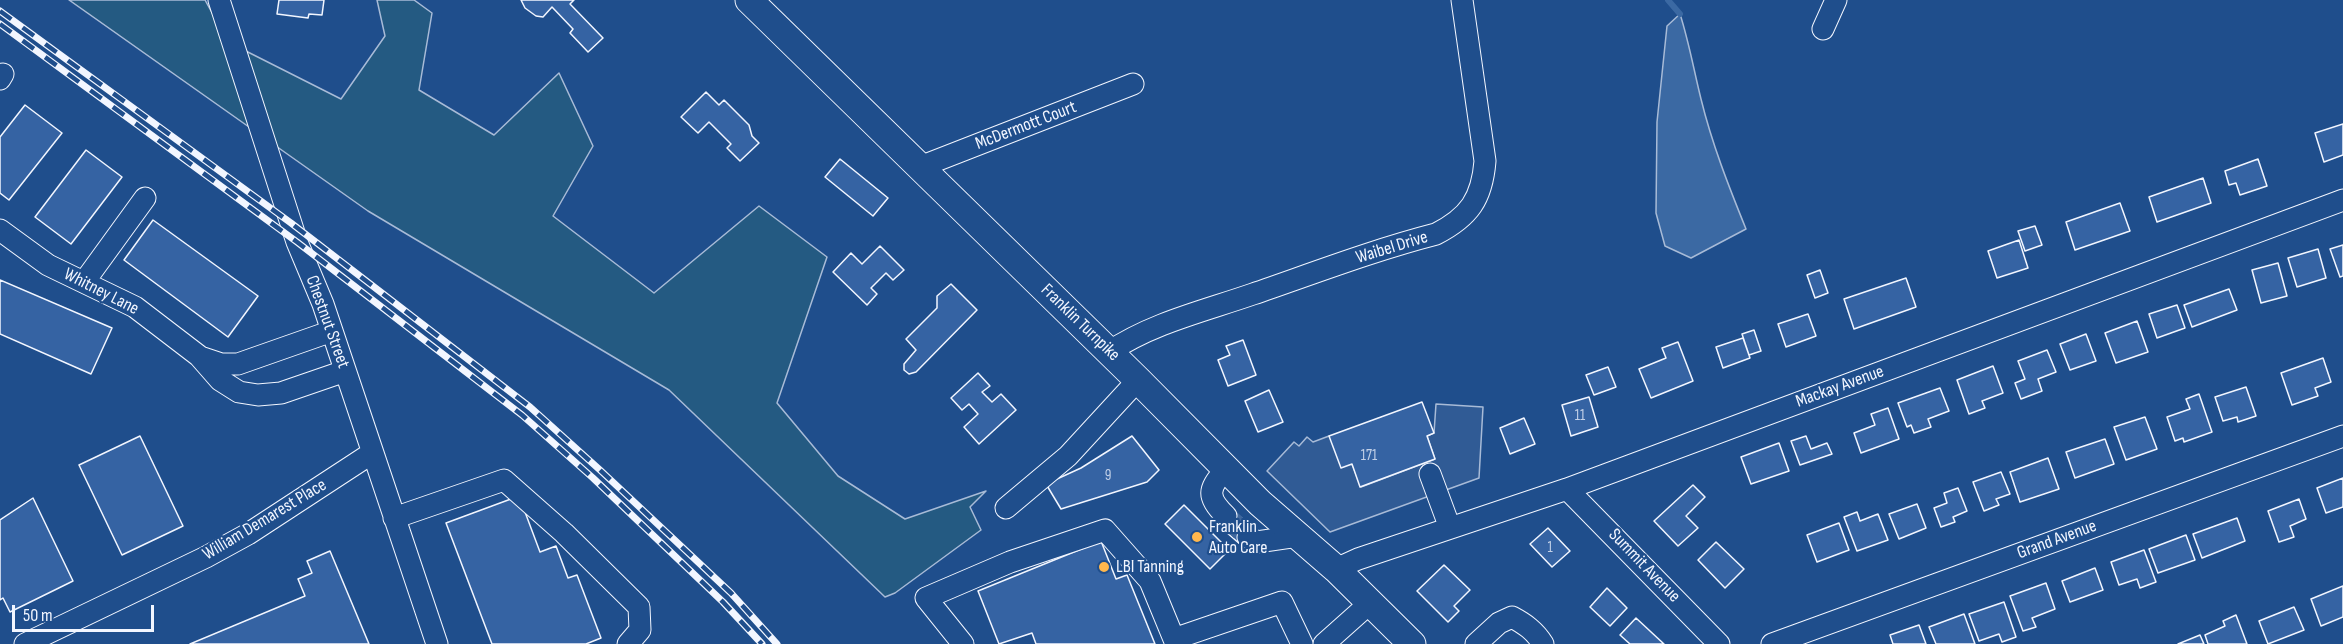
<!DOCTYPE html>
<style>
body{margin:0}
#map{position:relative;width:2343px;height:644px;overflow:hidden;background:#1f4e8c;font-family:"Sofia Sans Condensed",sans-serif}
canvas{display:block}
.scale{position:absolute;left:12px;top:605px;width:142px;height:27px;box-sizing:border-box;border:3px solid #f2f6ff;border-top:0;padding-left:8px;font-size:18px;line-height:21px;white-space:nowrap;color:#f2f6ff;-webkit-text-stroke:4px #1f4e8c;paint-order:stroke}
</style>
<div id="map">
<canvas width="2343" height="644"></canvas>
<div class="scale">50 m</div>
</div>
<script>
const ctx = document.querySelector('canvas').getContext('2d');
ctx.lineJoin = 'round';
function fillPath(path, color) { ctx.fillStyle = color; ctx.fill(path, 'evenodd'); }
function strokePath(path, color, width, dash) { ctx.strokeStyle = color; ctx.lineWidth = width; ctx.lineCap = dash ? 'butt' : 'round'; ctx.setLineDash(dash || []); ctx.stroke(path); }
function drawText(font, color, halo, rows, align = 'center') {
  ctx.font = font + ' "Sofia Sans Condensed",sans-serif'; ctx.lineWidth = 4.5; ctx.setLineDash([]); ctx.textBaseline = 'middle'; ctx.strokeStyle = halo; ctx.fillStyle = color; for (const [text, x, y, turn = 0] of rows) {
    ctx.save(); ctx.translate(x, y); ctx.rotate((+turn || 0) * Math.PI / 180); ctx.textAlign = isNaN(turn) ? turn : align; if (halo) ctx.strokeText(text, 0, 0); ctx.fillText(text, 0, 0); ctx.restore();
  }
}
const green = new Path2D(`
 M69 0H205L228 42 341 99 385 36 377 0H414L432 13 419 90 494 135 559 73 593 146 553 216 654 293 759 206 827 257 777 403 838 476 905 519 986 491 970 507 981 530 895 593 885 597 669 390 368 211Z`);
fillPath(green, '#245a82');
strokePath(green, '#a8bbd7', 1.5);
const parking = new Path2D(`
 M1436 404 1483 407 1479 478 1330 532 1267 471 1294 442 1299 446 1307 437 1313 442 1329 436 1352 464 1361 487 1435 459 1427 436 1434 433Z`);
fillPath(parking, '#305b95');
strokePath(parking, '#a8bbd7', 1.5);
const water = new Path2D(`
 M1680 14C1689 42 1694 71 1701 99 1712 144 1729 187 1746 229L1691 258 1665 246 1656 213 1657 122 1667 26Z`);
fillPath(water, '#3b69a3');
strokePath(water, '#a8bbd7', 1.5);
strokePath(new Path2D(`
 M1668 0 1680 14`), '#3b69a3', 6);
const building = new Path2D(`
 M279 0H324L322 15 309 14 308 18 277 14Z
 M521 0H574L570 4 603 38 588 52 570 33 573 29 552 7 543 17 536 16 525 8Z
 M706 92 719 105 724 100 749 125 752 136 759 143 740 161 727 148 731 144 709 122 698 133 681 117Z
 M25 105 62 133 9 200 0 193V137Z
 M2343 124V155L2324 162 2315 133Z
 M86 150 122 177 71 244 35 217Z
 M840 159 888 198 873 216 825 177Z
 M2258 159 2267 186 2240 195 2236 183 2229 185 2225 171Z
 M2203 178 2211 203 2157 222 2149 197Z
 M2120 203 2130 231 2075 250 2066 222Z
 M153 220 258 296 228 337 124 260Z
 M2035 226 2042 245 2025 251 2018 231Z
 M2019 240 2028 268 1997 278 1988 251Z
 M2343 245V276L2340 277 2330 249Z
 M880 246 904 270 893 280 886 273 871 288 877 294 867 305 833 272 851 253 862 264Z
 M2318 249 2326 278 2297 287 2288 258Z
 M2278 263 2287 296 2261 303 2252 270Z
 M1820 270 1828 293 1815 298 1807 275Z
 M1906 278 1916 307 1854 329 1844 299Z
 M0 280 112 328 91 374 0 334Z
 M951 284 977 310 916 372 909 374 904 370V364L916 350 906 339 937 308V296Z
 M2229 289 2237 310 2192 327 2184 305Z
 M2177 305 2185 328 2157 338 2149 314Z
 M1808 314 1816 336 1786 347 1778 324Z
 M2137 321 2148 352 2116 363 2105 333Z
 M1754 330 1761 351 1749 355 1742 334Z
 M2086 334 2096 361 2070 370 2060 344Z
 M1743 338 1750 358 1723 368 1716 347Z
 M1243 340 1256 375 1228 386 1218 360 1230 355 1226 346Z
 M1678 342 1693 381 1651 398 1639 369 1666 358 1662 348Z
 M2047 350 2056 372 2038 379 2042 391 2021 399 2015 383 2025 379 2018 361Z
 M2323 358 2331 382 2315 388 2318 396 2292 405 2281 373Z
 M1993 366 2003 393 1982 401 1985 408 1969 414 1957 380Z
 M1608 367 1616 387 1594 395 1586 375Z
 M978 373 990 386 982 392 992 402 1001 394 1016 410 979 444 964 427 978 414 969 404 962 410 951 398Z
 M2246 387 2256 416 2238 422 2237 417 2223 421 2215 397Z
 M1940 388 1949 411 1928 419 1931 427 1914 433 1911 425 1907 427 1898 403Z
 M1269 390 1283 422 1258 432 1245 401Z
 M2199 394 2212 432 2184 442 2183 438 2175 441 2167 417 2190 409 2186 399Z
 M1589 397 1598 427 1571 436 1562 405Z
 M1422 402 1434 433 1427 436 1435 459 1360 487 1352 464 1341 468 1329 436Z
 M1888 408 1899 439 1861 453 1854 433 1875 425 1871 414Z
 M2145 417 2157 449 2126 460 2114 427Z
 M1524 418 1535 444 1510 454 1500 428Z
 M140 436 183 526 122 555 79 465Z
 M1132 436 1159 470 1147 482 1061 509 1046 484 1081 468Z
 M1806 436 1811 449 1827 443 1832 454 1800 465 1791 441Z
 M2105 439 2114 464 2075 478 2066 452Z
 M1779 443 1789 471 1751 484 1741 457Z
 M2048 458 2059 489 2020 502 2010 472Z
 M2001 472 2010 494 1996 499 1999 505 1984 511 1973 482Z
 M2343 478V507L2326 513 2317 488Z
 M1693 485 1705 497 1686 516 1698 528 1678 546 1654 521Z
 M1958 488 1967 511 1953 517 1955 522 1941 527 1934 508 1947 503 1944 493Z
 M519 496 540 552 556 546 568 578 577 575 601 638 586 644H492L446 523Z
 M33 498 73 581 10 612 3 598 0 600V520Z
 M2299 499 2306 519 2290 526 2294 537 2279 542 2268 511Z
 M1917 504 1926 528 1899 539 1889 514Z
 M1184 505 1229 550 1210 569 1165 524Z
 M1232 510 1255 529 1241 545 1218 525Z
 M1857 512 1860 521 1878 514 1888 540 1857 551 1844 517Z
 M2237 518 2245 541 2202 558 2193 534Z
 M1839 523 1849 550 1817 562 1807 535Z
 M1548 528 1570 551 1552 567 1530 544Z
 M2186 535 2195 560 2158 573 2149 549Z
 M1101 541 1116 579 1127 575 1155 644H1036L1032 633 999 644 978 591Z
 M1716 542 1744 569 1725 588 1698 560Z
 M2144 550 2156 582 2140 588 2137 579 2119 585 2111 562Z
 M330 551 369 644H190L305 596 298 579 312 573 307 561Z
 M1444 565 1470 590 1454 606 1459 611 1448 622 1417 591Z
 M2095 568 2103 590 2070 602 2062 581Z
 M2046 583 2055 609 2032 618 2036 627 2023 631 2010 596Z
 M2343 586V617L2321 626 2311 599Z
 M1607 588 1627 608 1610 626 1590 607Z
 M2004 602 2016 637 2002 642 1999 634 1979 641 1969 614Z
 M2294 607 2304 630 2268 644 2259 621Z
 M1964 614 1975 644H1936L1929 627Z
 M2236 615 2247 644H2208L2205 635 2225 626 2223 621Z
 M1636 618 1664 644H1630L1620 635Z
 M1919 625 1926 644H1893L1890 635Z
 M2200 635 2204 644H2178Z`);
fillPath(building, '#3563a3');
strokePath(building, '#f2f6ff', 1.5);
strokePath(new Path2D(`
 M1226 516 1248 537`), '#3f679d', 21, [21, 10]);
const minor = new Path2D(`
 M219 0 297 242 323 304 437 644
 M1823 29 1836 0
 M0 79 3 74
 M920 167 1133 84
 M0 230 48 265 135 307 199 356 220 380 239 392 258 395 281 393 345 371
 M84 282 145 198
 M1109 352C1152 323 1204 311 1253 294 1314 273 1374 250 1436 234 1469 217 1482 199 1485 161L1462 0
 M200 357 221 364H238L332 331
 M1226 470C1207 488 1207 498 1226 516
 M1430 474 1450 528
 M1567 489 1719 644
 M1006 508 1068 456 1138 380
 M394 518 504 480 564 533 639 607 640 630 628 644
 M1248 537 1257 542 1298 536
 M1336 569 1358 559 1567 489 2343 200
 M1174 639 1282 602 1302 644
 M25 644 206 557 248 534 372 453
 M963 644 926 598 1010 562 1105 530 1150 581 1176 644
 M1324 644 1370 603
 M1476 644 1499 623 1512 617C1525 624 1535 631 1543 644
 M1772 644 2343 436`);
const major = new Path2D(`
 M749 0 1138 380 1260 503 1336 569 1412 644`);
strokePath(minor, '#f2f6ff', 23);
strokePath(major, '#f2f6ff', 29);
strokePath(minor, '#1f4e8c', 21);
strokePath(major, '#1f4e8c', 27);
const rail = new Path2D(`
 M0 11 291 223 530 407 600 470 731 593 777 644
 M0 24 297 242 522 415 593 478 723 602 762 644`);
strokePath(rail, '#f2f6ff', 7);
strokePath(rail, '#1f4e8c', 4.5, [14]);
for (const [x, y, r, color] of [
 [1197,537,6,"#ffb74d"],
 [1104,567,6,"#ffb74d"]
]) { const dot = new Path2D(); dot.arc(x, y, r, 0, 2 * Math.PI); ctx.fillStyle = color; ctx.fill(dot); strokePath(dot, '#1f4e8c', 2); }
drawText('15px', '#c3d1e8', null, [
 ["11",1580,416],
 ["171",1369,456],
 ["9",1108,476],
 ["1",1550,548]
]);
drawText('18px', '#f2f6ff', '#1f4e8c', [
 ["McDermott Court",1026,126,-21],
 ["Waibel Drive",1392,248,-17],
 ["Whitney Lane",101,292,27],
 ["Chestnut Street",327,322,70],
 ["Franklin Turnpike",1080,323,44],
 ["Mackay Avenue",1840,387,-20],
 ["William Demarest Place",265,520,-31],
 ["Grand Avenue",2057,540,-20],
 ["Summit Avenue",1644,566,46]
]);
drawText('18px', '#f2f6ff', '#1f4e8c', [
 ["Franklin",1209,527],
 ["Auto Care",1209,548],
 ["LBI Tanning",1116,567]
], 'left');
</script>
